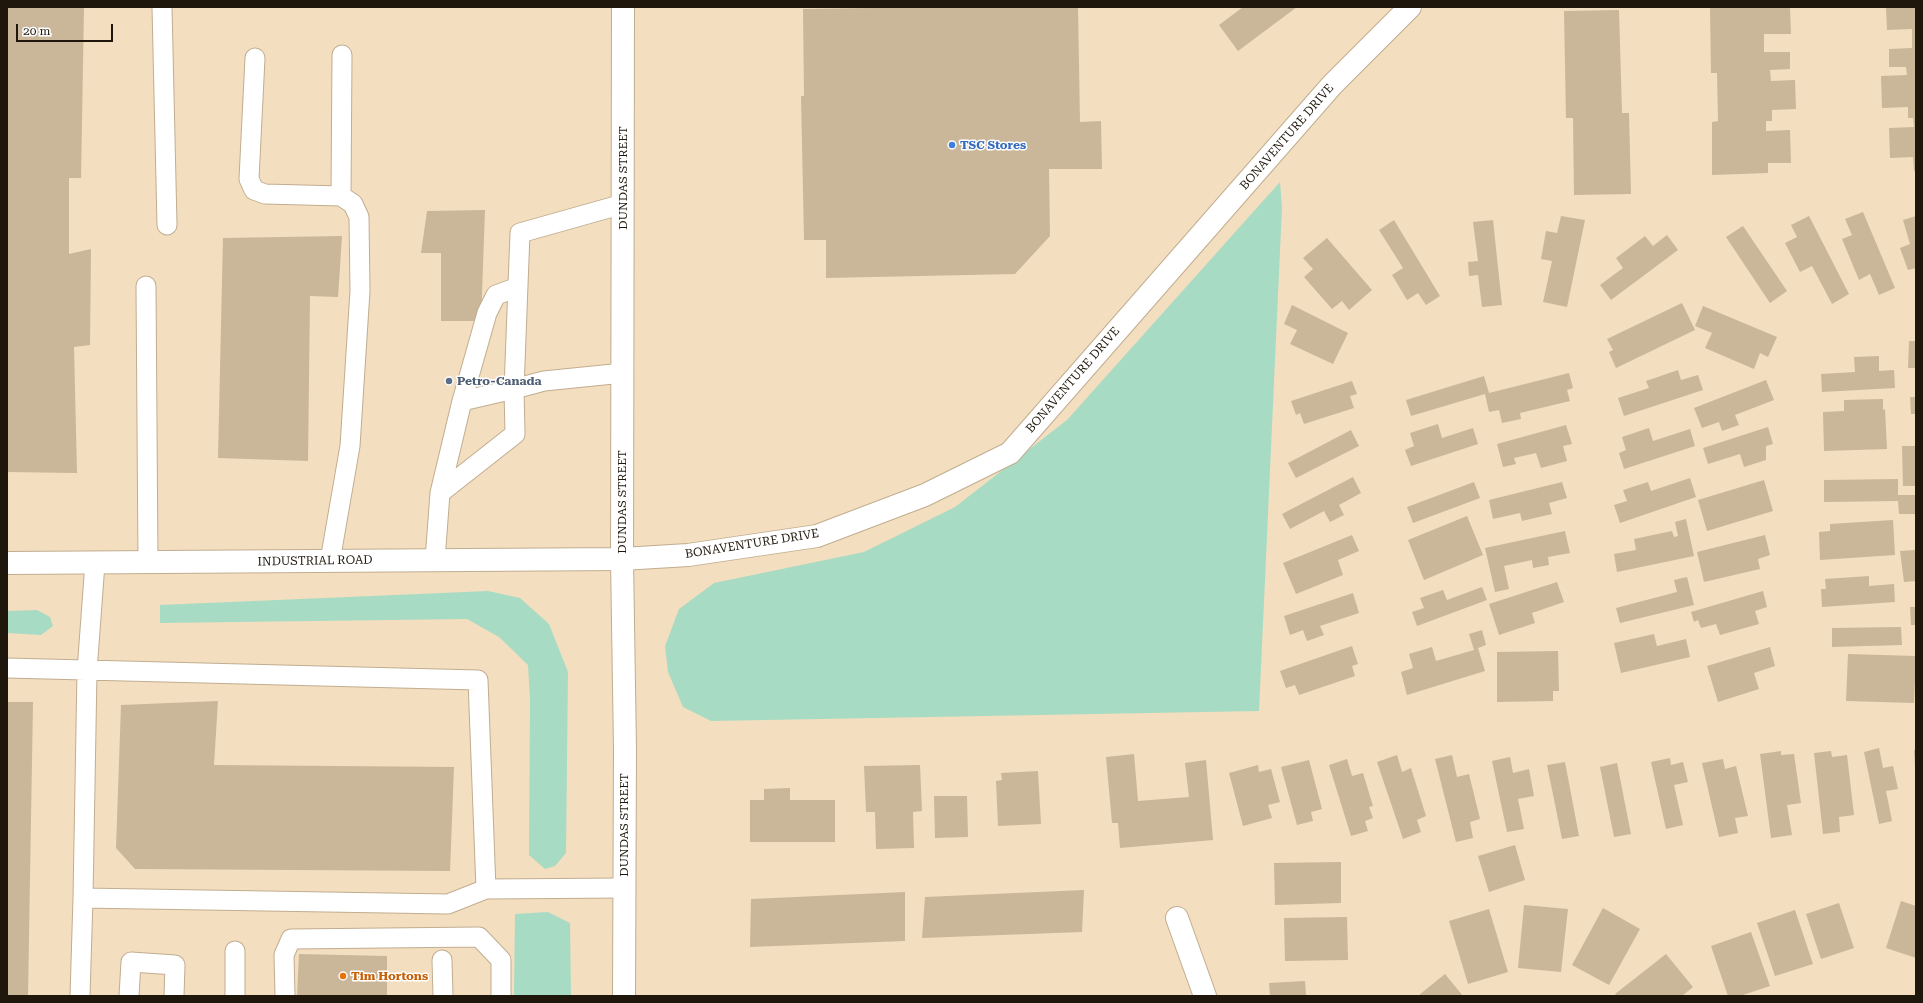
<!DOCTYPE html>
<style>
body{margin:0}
#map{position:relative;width:1923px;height:1003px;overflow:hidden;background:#f3debf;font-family:"Roboto Serif",serif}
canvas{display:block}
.frame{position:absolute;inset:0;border:8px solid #1f170c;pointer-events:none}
.scale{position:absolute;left:16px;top:24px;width:97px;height:18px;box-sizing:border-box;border:2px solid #1f170c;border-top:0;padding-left:5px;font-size:12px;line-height:14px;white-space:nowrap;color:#1f170c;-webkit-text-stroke:3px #fff;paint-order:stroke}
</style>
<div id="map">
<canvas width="1923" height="1003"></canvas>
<div class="frame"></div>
<div class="scale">20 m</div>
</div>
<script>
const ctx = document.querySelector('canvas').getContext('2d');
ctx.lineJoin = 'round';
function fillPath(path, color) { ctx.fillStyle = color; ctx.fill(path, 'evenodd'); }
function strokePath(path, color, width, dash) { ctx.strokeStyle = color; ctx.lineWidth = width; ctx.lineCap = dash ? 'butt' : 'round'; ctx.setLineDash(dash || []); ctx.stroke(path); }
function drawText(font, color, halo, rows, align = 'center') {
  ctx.font = font + ' "Roboto Serif",serif'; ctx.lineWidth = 3; ctx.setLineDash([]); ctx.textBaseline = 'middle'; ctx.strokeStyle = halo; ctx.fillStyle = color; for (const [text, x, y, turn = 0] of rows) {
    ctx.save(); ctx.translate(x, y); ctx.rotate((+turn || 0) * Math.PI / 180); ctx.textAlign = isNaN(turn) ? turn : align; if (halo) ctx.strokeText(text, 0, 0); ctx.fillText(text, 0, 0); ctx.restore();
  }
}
fillPath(new Path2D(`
 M1280 182 1282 207 1259 711 711 721 683 707 668 672 665 646 679 609 714 583 864 552 955 507 1067 420Z
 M488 591 520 598 549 624 568 672 566 853 555 866 545 869 529 855 530 700 528 665 499 637 467 619 160 623V605Z
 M37 610 50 617 53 626 41 635 7 633V611Z
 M548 912 570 923 571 996H514L515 914Z`), '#a8dbc3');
fillPath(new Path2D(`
 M7 7H84L81 178H69V254L91 249 90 345 74 347 77 473 7 472Z
 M941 7H1078L1080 122 1101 121 1102 169H1049L1050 236 1015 274 826 278V240H804L801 96H804L803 9Z
 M1243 7H1297L1238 51 1219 25Z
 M1710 7H1790L1791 34H1764V52H1790V69L1770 70 1771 81 1795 80 1796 109 1772 110V121H1766V131L1790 130 1791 163H1768V173L1712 175V122L1718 121 1717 73H1711Z
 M1886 7H1916V170L1914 171 1913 157 1890 158 1889 128 1914 127 1913 118H1908V107L1882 108 1881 76 1907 75 1906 67H1889V49L1912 48V29L1887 30Z
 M1619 10 1622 113H1629L1631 194 1574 195 1573 118H1566L1564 11Z
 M485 210 481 321H441V253H421L427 211Z
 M1863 212 1895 288 1879 295 1870 274 1859 280 1842 239 1852 235 1845 219Z
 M1561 216 1585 220 1567 307 1543 302 1552 261 1541 259 1546 231 1557 233Z
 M1809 216 1849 294 1832 304 1812 266 1800 272 1785 243 1797 237 1791 225Z
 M1916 216V268L1908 270 1900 248 1910 244 1903 220Z
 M1394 220 1440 296 1426 305 1418 293 1407 300 1392 275 1403 268 1379 230Z
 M1493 220 1502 305 1482 307 1478 275 1469 276 1468 262 1478 261 1473 222Z
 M1743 226 1787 291 1770 303 1726 237Z
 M1667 235 1678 250 1611 300 1600 285 1623 268 1616 258 1645 236 1653 246Z
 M342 236 338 297 310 296 308 461 218 458 223 238Z
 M1327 238 1372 290 1349 310 1342 301 1332 309 1304 277 1313 269 1303 258Z
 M1682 303 1695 330 1616 368 1609 352 1613 350 1607 339Z
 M1292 305 1348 333 1333 364 1290 344 1297 330 1284 324Z
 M1703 306 1777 337 1768 357 1760 353 1754 369 1705 348 1712 333 1695 326Z
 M1909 341H1916V368H1908Z
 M1879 356V371L1894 370 1895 388 1822 392 1821 374 1855 372 1854 357Z
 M1678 370 1681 380 1698 375 1703 390 1624 416 1618 398 1649 388 1646 381Z
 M1569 373 1573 388 1567 390 1570 401 1520 413 1521 419 1502 423 1499 410 1489 412 1485 394 1411 416 1406 400 1484 376 1489 393Z
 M1766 380 1774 400 1735 415 1739 425 1722 431 1719 422 1702 428 1694 408Z
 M1352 381 1357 394 1350 396 1354 408 1304 424 1300 413 1296 415 1291 401Z
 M1910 397H1916V414H1911Z
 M1883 399V410L1885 409 1887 449 1824 451 1823 412 1844 411V400Z
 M1438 424 1442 438 1473 428 1478 444 1411 466 1405 450 1414 446 1410 433Z
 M1566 425 1572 444 1563 446 1567 461 1541 468 1536 453 1514 458 1516 464 1503 467 1497 444Z
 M1768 427 1773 444 1766 446V460L1744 467 1740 454 1708 464 1703 448Z
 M1649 428 1653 441 1690 429 1695 446 1624 469 1619 453 1626 450 1622 437Z
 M1351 430 1359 446 1296 478 1288 463Z
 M1902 446H1916V486H1903Z
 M1353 477 1361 493 1339 505 1344 515 1330 522 1324 511 1290 529 1282 514Z
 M1690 478 1696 497 1620 523 1614 505 1627 501 1623 490 1648 482 1651 491Z
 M1898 479V495H1916V514H1899L1898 501 1824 502V480Z
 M1764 480 1773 511 1707 531 1698 500Z
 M1474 482 1480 498 1413 523 1407 507Z
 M1562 482 1567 498 1549 503 1552 514 1522 521 1520 513 1493 519 1489 500Z
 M1467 516 1483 555 1424 580 1408 540Z
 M1686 519 1694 556 1617 572 1614 554 1636 550 1634 539 1672 531 1674 537 1678 536 1675 522Z
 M1893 520 1895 555 1820 560 1819 532 1830 531V524Z
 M1565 531 1570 553 1548 557 1549 565 1533 568 1532 560 1504 566 1509 589 1495 592 1485 548Z
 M1352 535 1359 551 1338 560 1343 575 1296 594 1283 563Z
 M1765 535 1770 555 1758 559 1760 569 1704 582 1697 552Z
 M1916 550V581L1904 582 1900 551Z
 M1869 576V586L1894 584 1895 602 1822 607 1821 589H1826L1825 579Z
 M1687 577 1694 605 1620 623 1616 608 1677 592 1674 580Z
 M1557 582 1564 602 1532 613 1535 623 1499 635 1489 604Z
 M1482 587 1487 600 1417 626 1412 612 1424 608 1420 598 1443 590 1447 600Z
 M1763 591 1767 607 1755 611 1759 624 1720 635 1716 624 1701 628 1698 620 1694 622 1691 612Z
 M1353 593 1359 613 1320 626 1324 635 1307 641 1303 630 1290 635 1284 616Z
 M1910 607H1916V625H1911Z
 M1901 627 1902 645 1832 647V628Z
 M1482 630 1486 645 1478 648 1485 671 1407 695 1401 672 1413 668 1409 654 1432 647 1436 661 1474 650 1469 634Z
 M1654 634 1657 646 1686 639 1690 657 1621 673 1614 643Z
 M1352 646 1358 664 1352 666 1355 676 1299 695 1295 685 1286 688 1280 671Z
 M1770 647 1775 666 1754 673 1759 689 1718 702 1707 666Z
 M1558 651 1559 691H1553V701L1497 702V652Z
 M1848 654 1916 656 1914 703 1846 701Z
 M218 701 214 765 454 767 450 871 135 869 116 848 121 705Z
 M7 702H33L28 996H7Z
 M1879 748 1883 768 1893 766 1898 789 1886 791 1892 821 1879 824 1864 752Z
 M1914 750H1916V767H1915Z
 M1781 751V755L1794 754 1801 803 1787 805 1792 835 1771 838 1760 754Z
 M1831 751 1832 757 1847 755 1854 815 1839 817 1840 832 1823 834 1814 753Z
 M1134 754 1138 801 1189 797 1185 763 1206 760 1213 840 1120 848 1118 823H1112L1106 757Z
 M1397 755 1402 772 1411 768 1426 816 1417 820 1421 832 1403 839 1377 762Z
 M1452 755 1457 777 1469 774 1480 819 1470 822 1473 838 1456 842 1435 759Z
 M1510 757 1513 773 1529 769 1534 796 1518 799 1524 829 1507 832 1492 761Z
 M1670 758 1671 765 1683 762 1688 782 1674 785 1683 825 1666 829 1651 762Z
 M1347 759 1352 776 1363 773 1373 806 1369 807 1373 818 1365 821 1368 831 1351 836 1329 765Z
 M1723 759 1725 769 1736 766 1748 816 1735 818 1738 833 1719 837 1702 763Z
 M1309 760 1322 809 1311 812 1313 821 1297 825 1281 767Z
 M1565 762 1579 836 1562 839 1547 765Z
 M1617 763 1631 834 1614 837 1600 767Z
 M920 765 922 811 913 812 914 848 876 849 875 812H866L864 766Z
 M1258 765 1259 772 1271 769 1280 802 1268 805 1272 818 1243 826 1229 773Z
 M1038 771 1041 824 998 826 996 781 1002 780 1001 773Z
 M790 788V800H835V842H750V800H764V789Z
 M934 796H967L968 837 935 838Z
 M1515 845 1525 880 1489 892 1478 856Z
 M1341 862V903L1275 905 1274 863Z
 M1084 890 1082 932 922 938 925 897Z
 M905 892V941L750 947 751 899Z
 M1901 901 1916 906V958L1886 948Z
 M1839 903 1854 948 1821 959 1806 914Z
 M1524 905 1568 909 1561 972 1518 968Z
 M1603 908 1640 929 1609 985 1572 965Z
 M1489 909 1508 972 1468 984 1449 921Z
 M1795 910 1813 964 1775 976 1757 923Z
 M1347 917 1348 960 1285 961 1284 918Z
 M1751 932 1770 986 1740 996H1728L1711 946Z
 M299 954 387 956V996H297Z
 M1666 954 1693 987 1682 996H1617L1615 994Z
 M1445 974 1463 996H1420L1419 995Z
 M1305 981 1306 996H1270L1269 983Z`), '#cab699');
const service = new Path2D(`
 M162 7 167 225
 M255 58 249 179 254 190 265 194 341 196 353 204 359 217 360 291 350 446 330 561
 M341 196 342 55
 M146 286 148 563
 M462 401 487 313 496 295 518 287
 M440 493 515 434 514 389 544 381 623 373
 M435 560 440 493 462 401 514 389 520 233 623 204
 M95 563 87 671 83 898 448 904 486 889
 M7 668 478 680 486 889 624 888
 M442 960 443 996
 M80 996 83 898
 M129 996 131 962 175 965 174 996
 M235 996V951
 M285 996 284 955 291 939 479 937 501 960V996`);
const minor = new Path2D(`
 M1177 918 1205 996`);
const tertiary = new Path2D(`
 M7 563 622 559 688 555 817 536 925 495 1010 453 1332 85 1410 7`);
const secondary = new Path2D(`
 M623 7 622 559 625 749 624 996`);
strokePath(service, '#c1ad90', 21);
strokePath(minor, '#c1ad90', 24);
strokePath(tertiary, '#c1ad90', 24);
strokePath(secondary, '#c1ad90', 24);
strokePath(service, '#fff', 19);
strokePath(minor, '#fff', 22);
strokePath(tertiary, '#fff', 22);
strokePath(secondary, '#fff', 22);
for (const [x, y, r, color] of [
 [952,145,4,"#3f7fe0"],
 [449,381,4,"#5c6f8a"],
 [343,976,4,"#e8710a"]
]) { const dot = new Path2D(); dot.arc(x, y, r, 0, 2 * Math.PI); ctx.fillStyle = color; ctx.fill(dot); strokePath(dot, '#fff', 1.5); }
drawText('12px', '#1f170c', '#fff', [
 ["BONAVENTURE DRIVE",1287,137,-49],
 ["DUNDAS STREET",623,178,-90],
 ["BONAVENTURE DRIVE",1073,380,-49],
 ["DUNDAS STREET",622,502,-90],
 ["BONAVENTURE DRIVE",752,544,-9],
 ["INDUSTRIAL ROAD",315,561,-1],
 ["DUNDAS STREET",624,825,-90]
]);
drawText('bold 12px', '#366cbe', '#fff', [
 ["TSC Stores",960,145]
], 'left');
drawText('bold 12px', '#4e5e75', '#fff', [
 ["Petro-Canada",457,381]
], 'left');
drawText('bold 12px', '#c56008', '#fff', [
 ["Tim Hortons",351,976]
], 'left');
</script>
